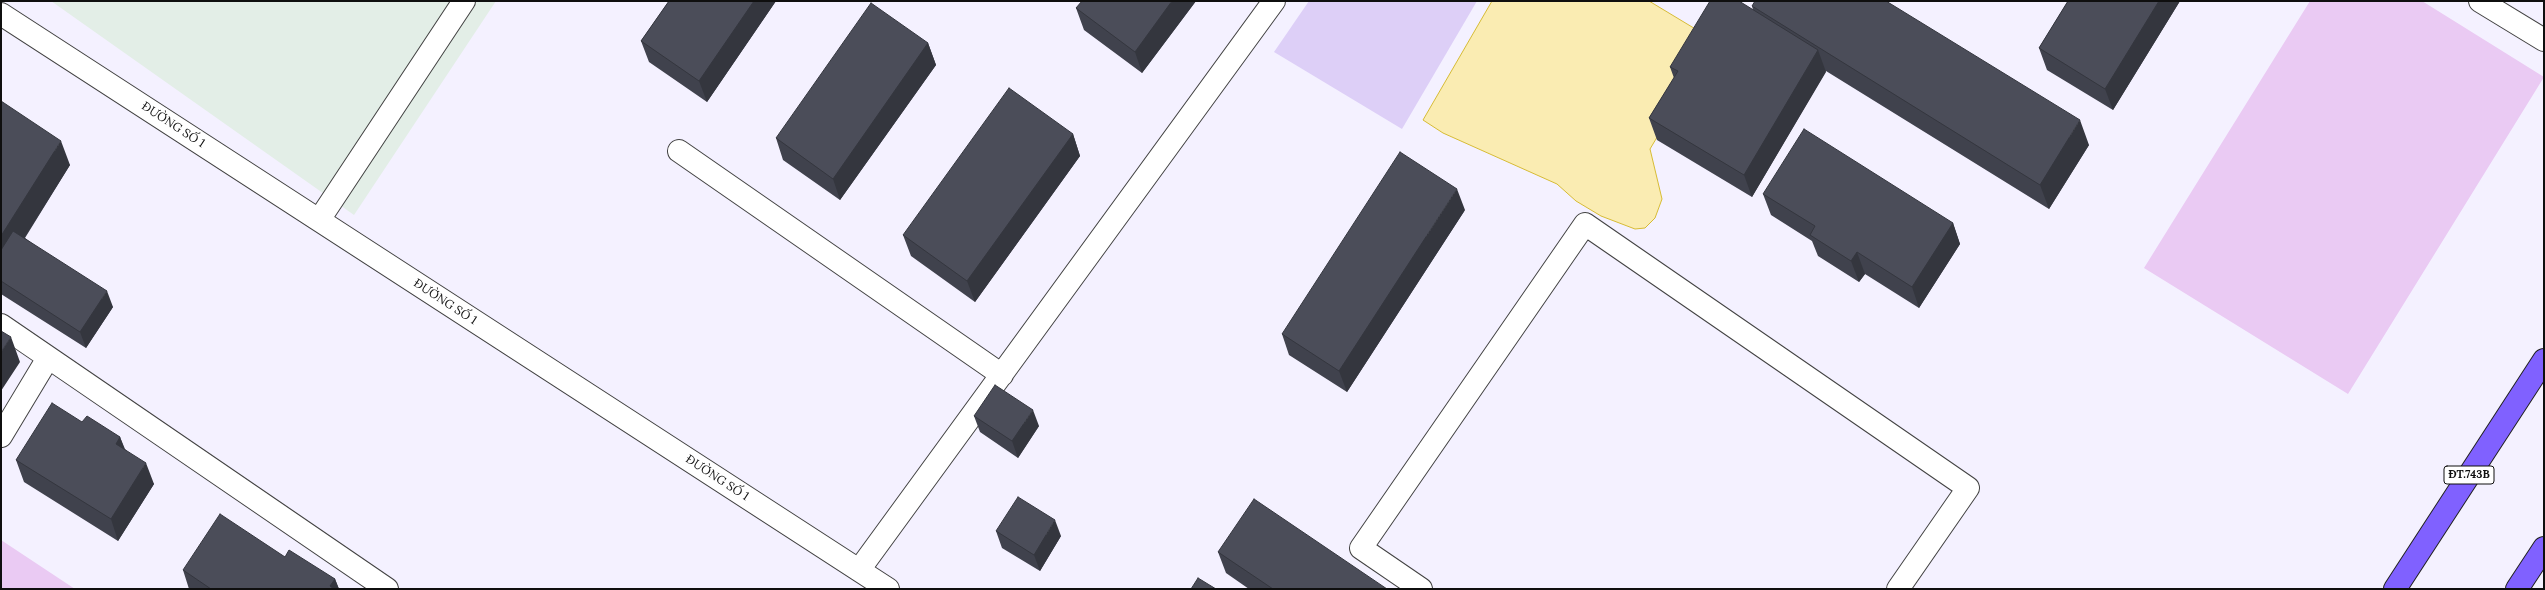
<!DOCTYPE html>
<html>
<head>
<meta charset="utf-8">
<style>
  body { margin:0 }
  #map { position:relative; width:2545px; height:590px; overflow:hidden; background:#f4f1ff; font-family:Lora,serif }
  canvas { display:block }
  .frame { position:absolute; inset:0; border:2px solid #0f0f0f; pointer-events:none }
</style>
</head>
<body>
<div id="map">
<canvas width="2545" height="590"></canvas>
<div class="frame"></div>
</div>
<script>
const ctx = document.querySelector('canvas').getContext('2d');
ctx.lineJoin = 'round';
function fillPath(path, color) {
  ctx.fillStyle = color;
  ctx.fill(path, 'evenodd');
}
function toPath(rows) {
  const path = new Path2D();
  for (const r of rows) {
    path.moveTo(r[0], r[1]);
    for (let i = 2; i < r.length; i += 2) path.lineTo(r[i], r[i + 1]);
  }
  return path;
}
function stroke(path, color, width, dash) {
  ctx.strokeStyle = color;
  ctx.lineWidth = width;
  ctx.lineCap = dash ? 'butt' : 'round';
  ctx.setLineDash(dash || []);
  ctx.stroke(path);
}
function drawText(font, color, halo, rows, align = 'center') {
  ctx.font = font + ' Lora,serif';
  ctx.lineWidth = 4;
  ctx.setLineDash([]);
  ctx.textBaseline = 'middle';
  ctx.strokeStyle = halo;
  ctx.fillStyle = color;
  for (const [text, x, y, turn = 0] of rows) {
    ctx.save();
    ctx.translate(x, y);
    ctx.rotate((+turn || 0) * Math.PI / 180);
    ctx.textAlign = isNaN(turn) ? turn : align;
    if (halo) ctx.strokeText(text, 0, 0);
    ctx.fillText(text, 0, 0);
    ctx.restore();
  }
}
fillPath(toPath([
  [51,1,496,1,354,215]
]), '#e3eee7');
fillPath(toPath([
  [1309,1,1477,1,1402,129,1274,52]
]), '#ddcff7');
fillPath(toPath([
  [2310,1,2422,1,2544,77,2348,394,2144,268],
  [1,540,75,589,1,589]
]), '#eacaf3');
const water = toPath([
  [1492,1,1649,1,1707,36,1684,92,1650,149,1662,199,1655,218,1645,228,1635,229,1601,216,1576,201,1557,184,1443,133,1423,120,1492,1]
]);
fillPath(water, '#faecb2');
stroke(water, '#d6bb35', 1);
const minor = toPath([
  [2480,1,2544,40],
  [1,14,888,589],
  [679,151,1002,375],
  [319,220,464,1],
  [1,325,387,589],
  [1,436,48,358],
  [859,570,1274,1],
  [1421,589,1361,548,1585,224,1968,488,1898,589]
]);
const major = toPath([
  [2395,589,2544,360],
  [2517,589,2544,548]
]);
stroke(minor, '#424242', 24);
stroke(major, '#202020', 24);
stroke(minor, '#fff', 22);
stroke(major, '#8061ff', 22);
fillPath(toPath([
  [669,1,776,1,707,102,649,62,641,41],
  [1196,1,1142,73,1084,30,1076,8],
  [2068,1,2180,1,2113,110,2047,70,2039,48],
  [1752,6,2089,145,2049,209,1826,71,1752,197,1657,140,1649,118,1674,78,1670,67,1753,10],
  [928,43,936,65,840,200,783,160,776,138],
  [1,101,70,165,25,238,113,307,86,348,1,294],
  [1073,134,1080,156,975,302,911,256,903,235],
  [1763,194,1953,223,1960,244,1919,308,1865,274,1859,282,1818,256,1812,241,1771,215],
  [1465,210,1347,392,1289,355,1282,334],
  [974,416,1039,426,1018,458,980,432],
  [82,422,120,437,125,449,154,484,118,541,24,482,16,460],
  [996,531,1061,536,1040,571,1002,548],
  [1218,552,1387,589,1249,589,1226,573],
  [285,557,335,579,339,589,189,589,183,570]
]), '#40424d');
fillPath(toPath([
  [754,1,776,1,707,102,699,81],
  [1172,1,1196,1,1142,73,1135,52],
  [2159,1,2180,1,2113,110,2105,89],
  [928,43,936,65,840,200,833,179],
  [1818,50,1826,72,1752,197,1744,175],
  [2080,120,2089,145,2049,209,2040,185],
  [1073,134,1080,156,975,302,967,281],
  [61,141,70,165,1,275,1,236],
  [1457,189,1465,210,1347,392,1339,371],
  [1953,223,1960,244,1919,308,1912,287],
  [1857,252,1865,274,1859,282,1851,261],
  [107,291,113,307,86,348,80,332],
  [11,337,20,362,1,391,1,352],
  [1033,410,1039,426,1018,458,1012,441],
  [120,437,128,459,116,444],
  [146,463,154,484,118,541,111,519],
  [1055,520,1061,536,1040,571,1034,555],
  [335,579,339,589,331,589,330,586]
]), '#34363e');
const building = toPath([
  [669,1,754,1,699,81,641,41,669,1],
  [1082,1,1172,1,1135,52,1076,8,1082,1],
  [1710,1,1739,1,1818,50,1744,175,1649,118,1678,71,1670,67,1710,1],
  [1755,1,1886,1,2080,120,2040,185,1752,6,1755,1],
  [2068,1,2159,1,2105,89,2039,48,2068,1],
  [871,3,928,43,833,179,776,138,871,3],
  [1009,88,1073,134,967,281,903,235,1009,88],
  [1,101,61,141,1,236,1,101],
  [1804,129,1953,223,1912,287,1857,252,1851,261,1810,235,1815,226,1763,194,1804,129],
  [1400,152,1457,189,1339,371,1282,334,1400,152],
  [13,231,107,291,80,332,1,281,1,250,13,231],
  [1,331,11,337,1,352,1,331],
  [995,385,1033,410,1012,441,974,416,995,385],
  [52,403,82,422,87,416,120,437,116,444,146,463,111,519,16,460,52,403],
  [1018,497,1055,520,1034,555,996,531,1018,497],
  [1254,499,1387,589,1273,589,1218,552,1254,499],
  [220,514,285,557,289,550,335,579,330,586,334,589,211,589,183,570,220,514],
  [1198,578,1216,589,1191,589,1198,578]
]);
fillPath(building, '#4b4d59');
stroke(building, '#34363e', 1);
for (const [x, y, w] of [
  [2469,475,50]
]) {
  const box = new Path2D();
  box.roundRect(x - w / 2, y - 9, w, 18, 3);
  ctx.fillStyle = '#fff';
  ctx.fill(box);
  stroke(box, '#0f0f0f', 1);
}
drawText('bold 11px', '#0f0f0f', null, [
  ["ĐT.743B",2469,475]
]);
drawText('12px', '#0f0f0f', '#fff', [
  ["ĐƯỜNG SỐ 1",173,125,33],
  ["ĐƯỜNG SỐ 1",445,302,33],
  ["ĐƯỜNG SỐ 1",717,478,33]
]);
</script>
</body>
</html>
